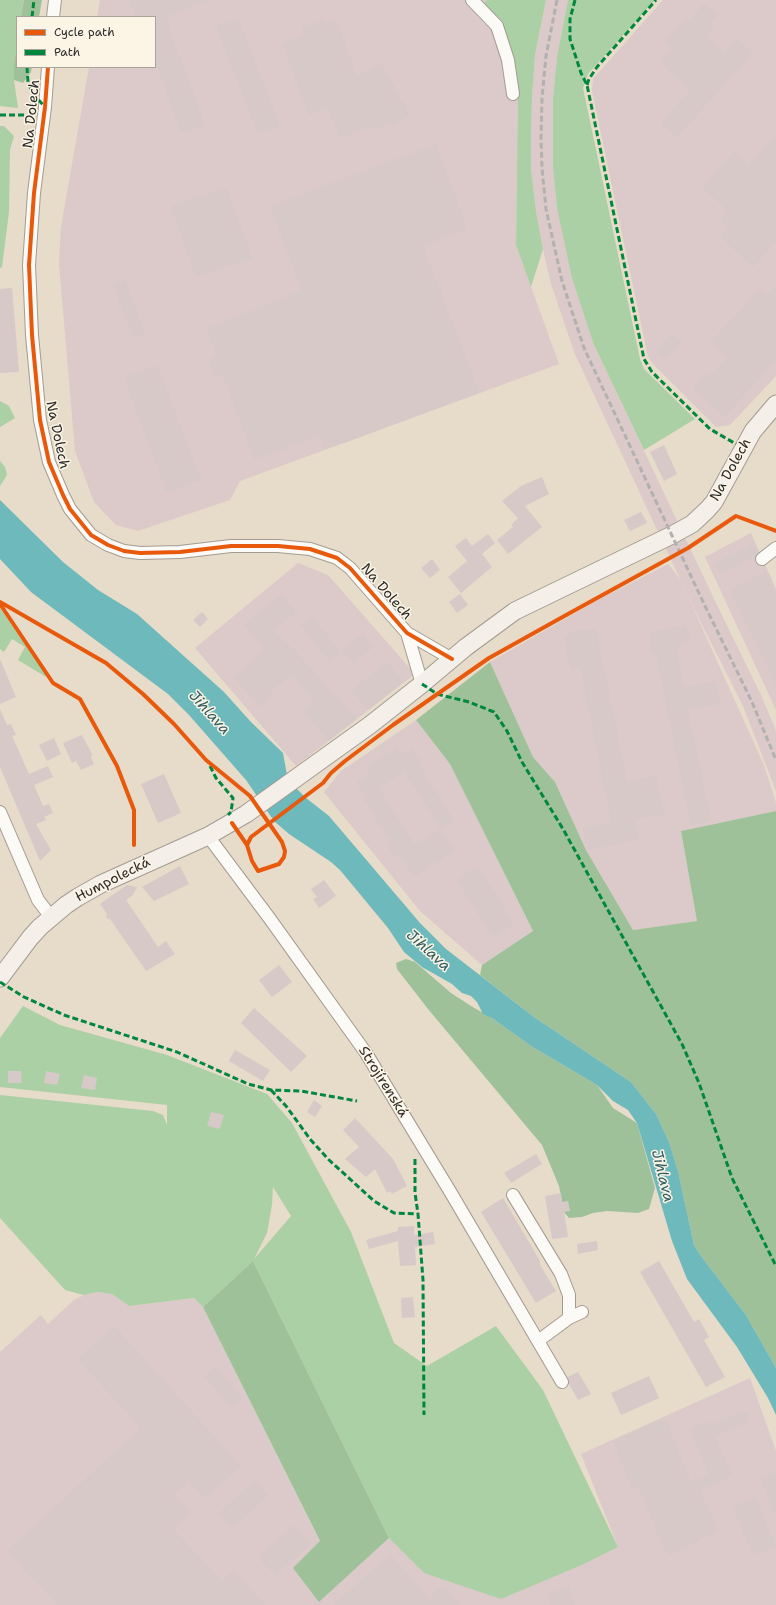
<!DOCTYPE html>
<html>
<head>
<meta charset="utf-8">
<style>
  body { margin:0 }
  #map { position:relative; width:776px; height:1605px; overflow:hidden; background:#e7dbca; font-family:"Shantell Sans",sans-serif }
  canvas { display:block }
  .legend { position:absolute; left:16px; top:16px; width:140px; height:52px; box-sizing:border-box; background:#fcf5e5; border:1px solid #a8a49b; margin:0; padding:5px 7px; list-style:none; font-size:12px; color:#2b2b2b }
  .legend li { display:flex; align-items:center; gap:8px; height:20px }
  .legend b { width:20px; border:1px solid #a8a49b }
</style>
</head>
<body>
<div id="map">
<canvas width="776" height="1605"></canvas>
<ul class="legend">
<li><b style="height:5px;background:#e8590c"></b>Cycle path</li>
<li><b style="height:5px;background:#00873e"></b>Path</li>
</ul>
</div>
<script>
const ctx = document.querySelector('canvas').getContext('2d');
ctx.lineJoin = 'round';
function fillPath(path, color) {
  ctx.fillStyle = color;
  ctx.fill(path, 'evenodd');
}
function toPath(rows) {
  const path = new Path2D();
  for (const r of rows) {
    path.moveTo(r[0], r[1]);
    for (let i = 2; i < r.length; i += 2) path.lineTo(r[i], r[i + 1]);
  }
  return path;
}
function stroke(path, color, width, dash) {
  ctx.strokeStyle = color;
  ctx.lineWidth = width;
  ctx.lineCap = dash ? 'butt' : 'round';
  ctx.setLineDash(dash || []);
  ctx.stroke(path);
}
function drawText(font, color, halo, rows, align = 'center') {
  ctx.font = font + ' "Shantell Sans",sans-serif';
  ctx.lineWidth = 3;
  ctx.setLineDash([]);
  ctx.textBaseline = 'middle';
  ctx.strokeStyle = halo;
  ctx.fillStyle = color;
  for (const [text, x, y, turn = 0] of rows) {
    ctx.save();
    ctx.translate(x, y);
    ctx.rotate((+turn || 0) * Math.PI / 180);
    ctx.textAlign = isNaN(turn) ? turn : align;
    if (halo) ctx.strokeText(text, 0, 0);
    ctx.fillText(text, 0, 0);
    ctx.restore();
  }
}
fillPath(toPath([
  [100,0,487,0,484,4,499,21,518,95,516,245,559,364,240,481,230,500,138,531,116,525,94,502,75,451,59,264,61,227,89,67,155,67,155,17,97,17],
  [546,0,568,0,557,57,553,98,553,168,557,208,594,345,715,601,762,697,776,731,776,791,743,706,695,611,574,352,551,284,543,249,536,211,531,169,531,138,532,97,535,55],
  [663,0,776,0,776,376,730,425,716,427,653,364,648,357,592,91,593,79],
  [751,533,776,589,776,710,705,557],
  [298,563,328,575,415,674,296,766,195,648],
  [668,564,680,579,764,765,776,803,776,811,681,831,697,921,633,930,586,850,555,782,533,757,490,662,598,600],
  [416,720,450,764,533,931,482,965,420,911,324,792,341,771],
  [97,1292,112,1294,129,1306,194,1298,203,1307,320,1542,319,1602,389,1538,424,1573,584,1564,618,1547,581,1454,750,1378,776,1451,776,1605,0,1605,0,1352,41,1315,48,1324,74,1300,84,1295]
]), '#dbcac9');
fillPath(toPath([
  [0,0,24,0,21,17,17,17,17,44,14,64,14,80,18,108,0,106],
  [487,0,546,0,535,55,532,97,531,138,531,169,536,211,543,249,531,287,516,245,518,95,499,21,484,3],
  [568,0,655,0,588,74,583,88,640,359,644,369,695,419,644,450,594,345,572,278,557,208,553,168,553,98,557,57],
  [0,126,4,126,14,136,10,150,9,212,2,267,0,268],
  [0,401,9,406,15,418,0,427],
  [0,461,5,467,7,475,0,486],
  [0,608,46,675,46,677,18,660,25,647,12,639,4,652,0,649],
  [23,1006,60,1025,167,1055,267,1094,292,1123,351,1232,394,1343,427,1366,496,1326,543,1390,618,1547,584,1564,501,1599,424,1573,389,1538,253,1261,203,1307,194,1298,129,1306,112,1294,97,1292,84,1295,65,1290,0,1218,0,1095,153,1111,163,1115,167,1125,167,1105,0,1087,0,1038],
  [273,1187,291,1216,254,1259,267,1233,272,1205]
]), '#acd0a5');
fillPath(toPath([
  [24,0,42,0,39,17,21,17],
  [17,44,17,67,32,67,31,72,23,83,14,80,14,64],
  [490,662,533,757,555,782,586,850,633,930,697,921,681,831,776,811,776,1368,746,1315,701,1256,694,1245,678,1171,669,1142,656,1114,631,1082,534,1017,480,975,482,965,533,931,450,764,416,720],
  [406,959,415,962,451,993,471,1006,492,1018,531,1046,597,1085,613,1108,637,1123,655,1188,649,1209,638,1213,607,1211,593,1213,582,1217,569,1218,564,1212,559,1186,542,1145,428,1009,397,969,396,963],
  [253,1261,389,1538,319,1602,293,1568,320,1541,203,1307]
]), '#9fc19a');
fillPath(toPath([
  [0,500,63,562,98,590,137,614,224,692,250,721,283,753,287,775,296,788,306,798,329,816,420,923,446,949,534,1017,631,1082,656,1114,669,1142,678,1171,694,1245,701,1256,746,1315,776,1368,776,1415,768,1398,737,1347,687,1279,672,1241,637,1123,628,1110,613,1101,597,1085,531,1046,492,1018,483,1014,477,1002,471,996,462,993,452,984,422,967,404,952,388,928,340,870,331,862,289,834,274,821,246,780,189,715,168,694,31,592,0,559]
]), '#6db9bb');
fillPath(toPath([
  [129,0,208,0,167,17,173,39,205,125,182,134,155,61,155,17,136,17],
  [704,3,718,15,710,23,713,28,706,36,724,53,737,39,753,53,677,137,661,123,691,90,660,62,673,48,665,41,682,22,683,23,686,19,689,22],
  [238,18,280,126,258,134,216,26],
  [323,19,325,24,336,20,357,76,381,63,410,115,392,125,391,123,372,130,371,126,340,138,328,108,309,115,282,43,304,35,301,28],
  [776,136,776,241,753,267,720,236,728,228,721,222,724,214,723,206,702,187,734,152,749,165],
  [436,144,467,229,423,246,479,393,344,443,325,449,320,435,255,460,223,375,215,378,209,360,217,357,206,328,302,291,270,206],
  [226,187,252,258,196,277,171,206],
  [125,280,145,333,134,338,113,284],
  [776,286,776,360,724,417,693,388,706,373,710,377,728,357,711,342,759,290,767,296],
  [12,288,19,372,0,373,0,289],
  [672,334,681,342,664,359,656,351],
  [157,365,201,480,167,493,124,378],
  [664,445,677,474,664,481,650,452],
  [542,477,549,494,525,506,542,527,508,554,497,540,513,527,511,525,518,518,502,501,521,486],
  [641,512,647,523,630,531,624,520],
  [488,534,495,543,482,554,492,567,461,593,448,577,467,561,455,546,466,538,472,546],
  [752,544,757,554,755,556,721,574,715,564],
  [432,559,440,570,430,578,421,568],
  [765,572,776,595,776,685,730,590],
  [281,594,296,612,273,631,294,650,357,719,329,741,303,711,315,701,292,675,270,691,273,695,260,707,234,677,265,649,244,625],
  [460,594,468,605,457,613,449,602],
  [202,612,208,619,200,627,193,620],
  [312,616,341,653,330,662,300,625],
  [685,624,692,639,678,646,678,649,676,650,684,687,715,681,720,704,688,710,711,821,691,825,656,654,652,654,650,633,678,626,678,627],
  [588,629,589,631,596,629,627,782,656,776,664,814,635,820,639,840,588,850,583,828,611,822,580,667,571,669,564,638,568,633],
  [363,634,373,647,353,663,342,650],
  [0,659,16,697,0,704],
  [387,662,403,682,368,710,352,690],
  [0,709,7,725,11,724,16,735,12,736,29,774,48,766,53,777,34,785,43,806,49,804,53,813,44,817,46,820,36,824,51,850,40,861,0,767],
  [82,735,92,754,91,757,94,764,81,770,76,761,72,763,63,743],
  [54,738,61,754,47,761,39,745],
  [397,747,402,755,412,748,421,760,417,762,454,820,441,829,455,851,414,877,400,855,395,858,387,845,391,842,364,800,367,798,357,782,370,775,366,767],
  [404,771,441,829,415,845,379,789,381,788,380,787],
  [164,774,181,813,158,823,141,784],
  [180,866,189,884,154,901,142,887],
  [478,866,514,924,493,937,457,880],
  [324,880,336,896,319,908,313,899,317,897,311,889],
  [127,885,137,887,133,895,126,900,158,947,166,941,175,954,146,971,110,919,106,918,107,914,100,904],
  [279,965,292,982,272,997,259,980],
  [254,1008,307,1056,291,1072,241,1023],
  [235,1050,270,1070,263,1081,229,1061],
  [8,1071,21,1071,22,1083,8,1083],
  [46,1071,60,1074,57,1085,44,1083],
  [84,1075,97,1078,95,1090,81,1088],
  [314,1100,322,1106,315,1117,307,1112],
  [211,1112,224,1115,220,1129,207,1126],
  [355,1118,393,1159,407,1186,392,1194,390,1191,387,1193,375,1169,366,1177,345,1159,359,1147,343,1130],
  [536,1154,542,1164,511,1183,504,1173],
  [561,1193,562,1202,568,1201,570,1211,564,1212,568,1237,552,1239,545,1196],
  [503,1198,540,1261,540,1265,556,1291,536,1303,481,1212],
  [414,1226,414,1235,433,1232,435,1244,415,1247,416,1265,400,1266,398,1241,369,1249,366,1240,398,1231,398,1227],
  [597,1241,598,1250,578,1254,577,1244],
  [659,1261,694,1322,699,1319,709,1337,704,1340,725,1377,706,1387,640,1272],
  [413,1297,415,1317,402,1318,401,1298],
  [114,1326,241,1466,205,1498,189,1481,174,1495,191,1513,173,1529,222,1581,234,1570,265,1605,57,1605,47,1592,29,1575,8,1550,141,1428,78,1359],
  [215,1367,243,1398,232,1407,204,1377],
  [578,1372,591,1394,578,1400,569,1384,568,1377],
  [649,1376,659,1398,621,1415,611,1393],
  [745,1410,750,1421,715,1436,732,1476,700,1490,718,1531,700,1539,701,1540,689,1545,689,1547,668,1555,660,1537,659,1537,639,1487,633,1490,613,1441,665,1419,691,1482,709,1474,690,1429,709,1421,711,1425],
  [776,1472,776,1516,760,1478],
  [255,1480,268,1495,233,1528,219,1513],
  [755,1497,776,1546,754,1556,732,1507],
  [294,1525,311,1543,275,1575,258,1557],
  [390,1554,429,1598,443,1585,461,1605,334,1605],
  [568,1586,575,1605,550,1605,546,1594]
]), '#d6c9c8');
const minor = toPath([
  [472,0,497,26,508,60,513,94],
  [53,17,55,0],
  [48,67,45,107,34,193,29,265,32,335,40,420,49,462,63,495,70,509,91,535,108,545,124,551,140,553,180,552,231,546,278,546,310,549,337,558,350,568,407,633,452,659],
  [762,559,776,548],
  [407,633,422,684],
  [0,812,38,900,51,917],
  [208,836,270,919,366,1053,451,1193,562,1382],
  [513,1195,561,1274,569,1295,569,1318],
  [538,1341,569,1318,582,1312]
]);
const secondary = toPath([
  [0,978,30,938,40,927,66,905,78,897,101,884,208,836,246,814,370,725,422,684,466,647,515,611,672,535,692,524,707,510,714,502,753,431,776,404]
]);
stroke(minor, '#a39c92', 14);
stroke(secondary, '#a39c92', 19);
stroke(minor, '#fbfaf7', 12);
stroke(secondary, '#f4efe9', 17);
stroke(toPath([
  [557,0,546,56,542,98,541,138,542,168,546,209,562,281,584,348,705,606,752,702,776,760]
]), '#b3b1af', 3, [6, 3]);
stroke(toPath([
  [575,0,570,19,570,39,581,73,587,85,644,359,652,372,710,429,736,444],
  [32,17,34,0],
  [27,67,28,82,33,94,45,107],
  [587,85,589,79,597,67,656,0],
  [0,115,24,115],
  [422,684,437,694,469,702,494,712,507,731,522,762,563,829,682,1044,699,1083,732,1178,776,1266],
  [210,766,216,778,233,798,231,812,228,815],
  [0,982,24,997,64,1015,177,1052,248,1084,271,1090,301,1091,357,1101],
  [271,1090,286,1106,310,1139,328,1159,374,1201,394,1213,418,1214],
  [415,1159,415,1193,418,1214,423,1280,424,1415]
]), '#00873e', 3, [6, 3]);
stroke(toPath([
  [48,67,45,107,34,193,29,265,32,335,40,420,49,462,63,495,70,509,91,535,108,545,124,551,140,553,180,552,231,546,278,546,310,549,337,558,350,568,407,633,452,659],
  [0,602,106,663,143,694,174,724,206,760,250,796,282,842,285,851,284,857,279,864,258,871,252,861,247,845,232,823],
  [0,604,53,683,80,699,117,766,134,810,134,845],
  [247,845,251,837,323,783,331,773,345,761,393,725,489,658,568,614,688,548,736,516,776,531]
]), '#e8590c', 4);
drawText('14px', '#2b2b2b', '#fcf5e5', [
  ["Na Dolech",32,114,-84],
  ["Na Dolech",57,435,78],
  ["Na Dolech",731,470,-61],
  ["Na Dolech",386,592,49],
  ["Humpolecká",113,880,-27],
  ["Strojírenská",383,1082,58]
]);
drawText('italic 15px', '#315e62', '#fcf5e5', [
  ["Jihlava",209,713,48],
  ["Jihlava",428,951,42],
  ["Jihlava",662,1176,76]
]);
</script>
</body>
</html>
